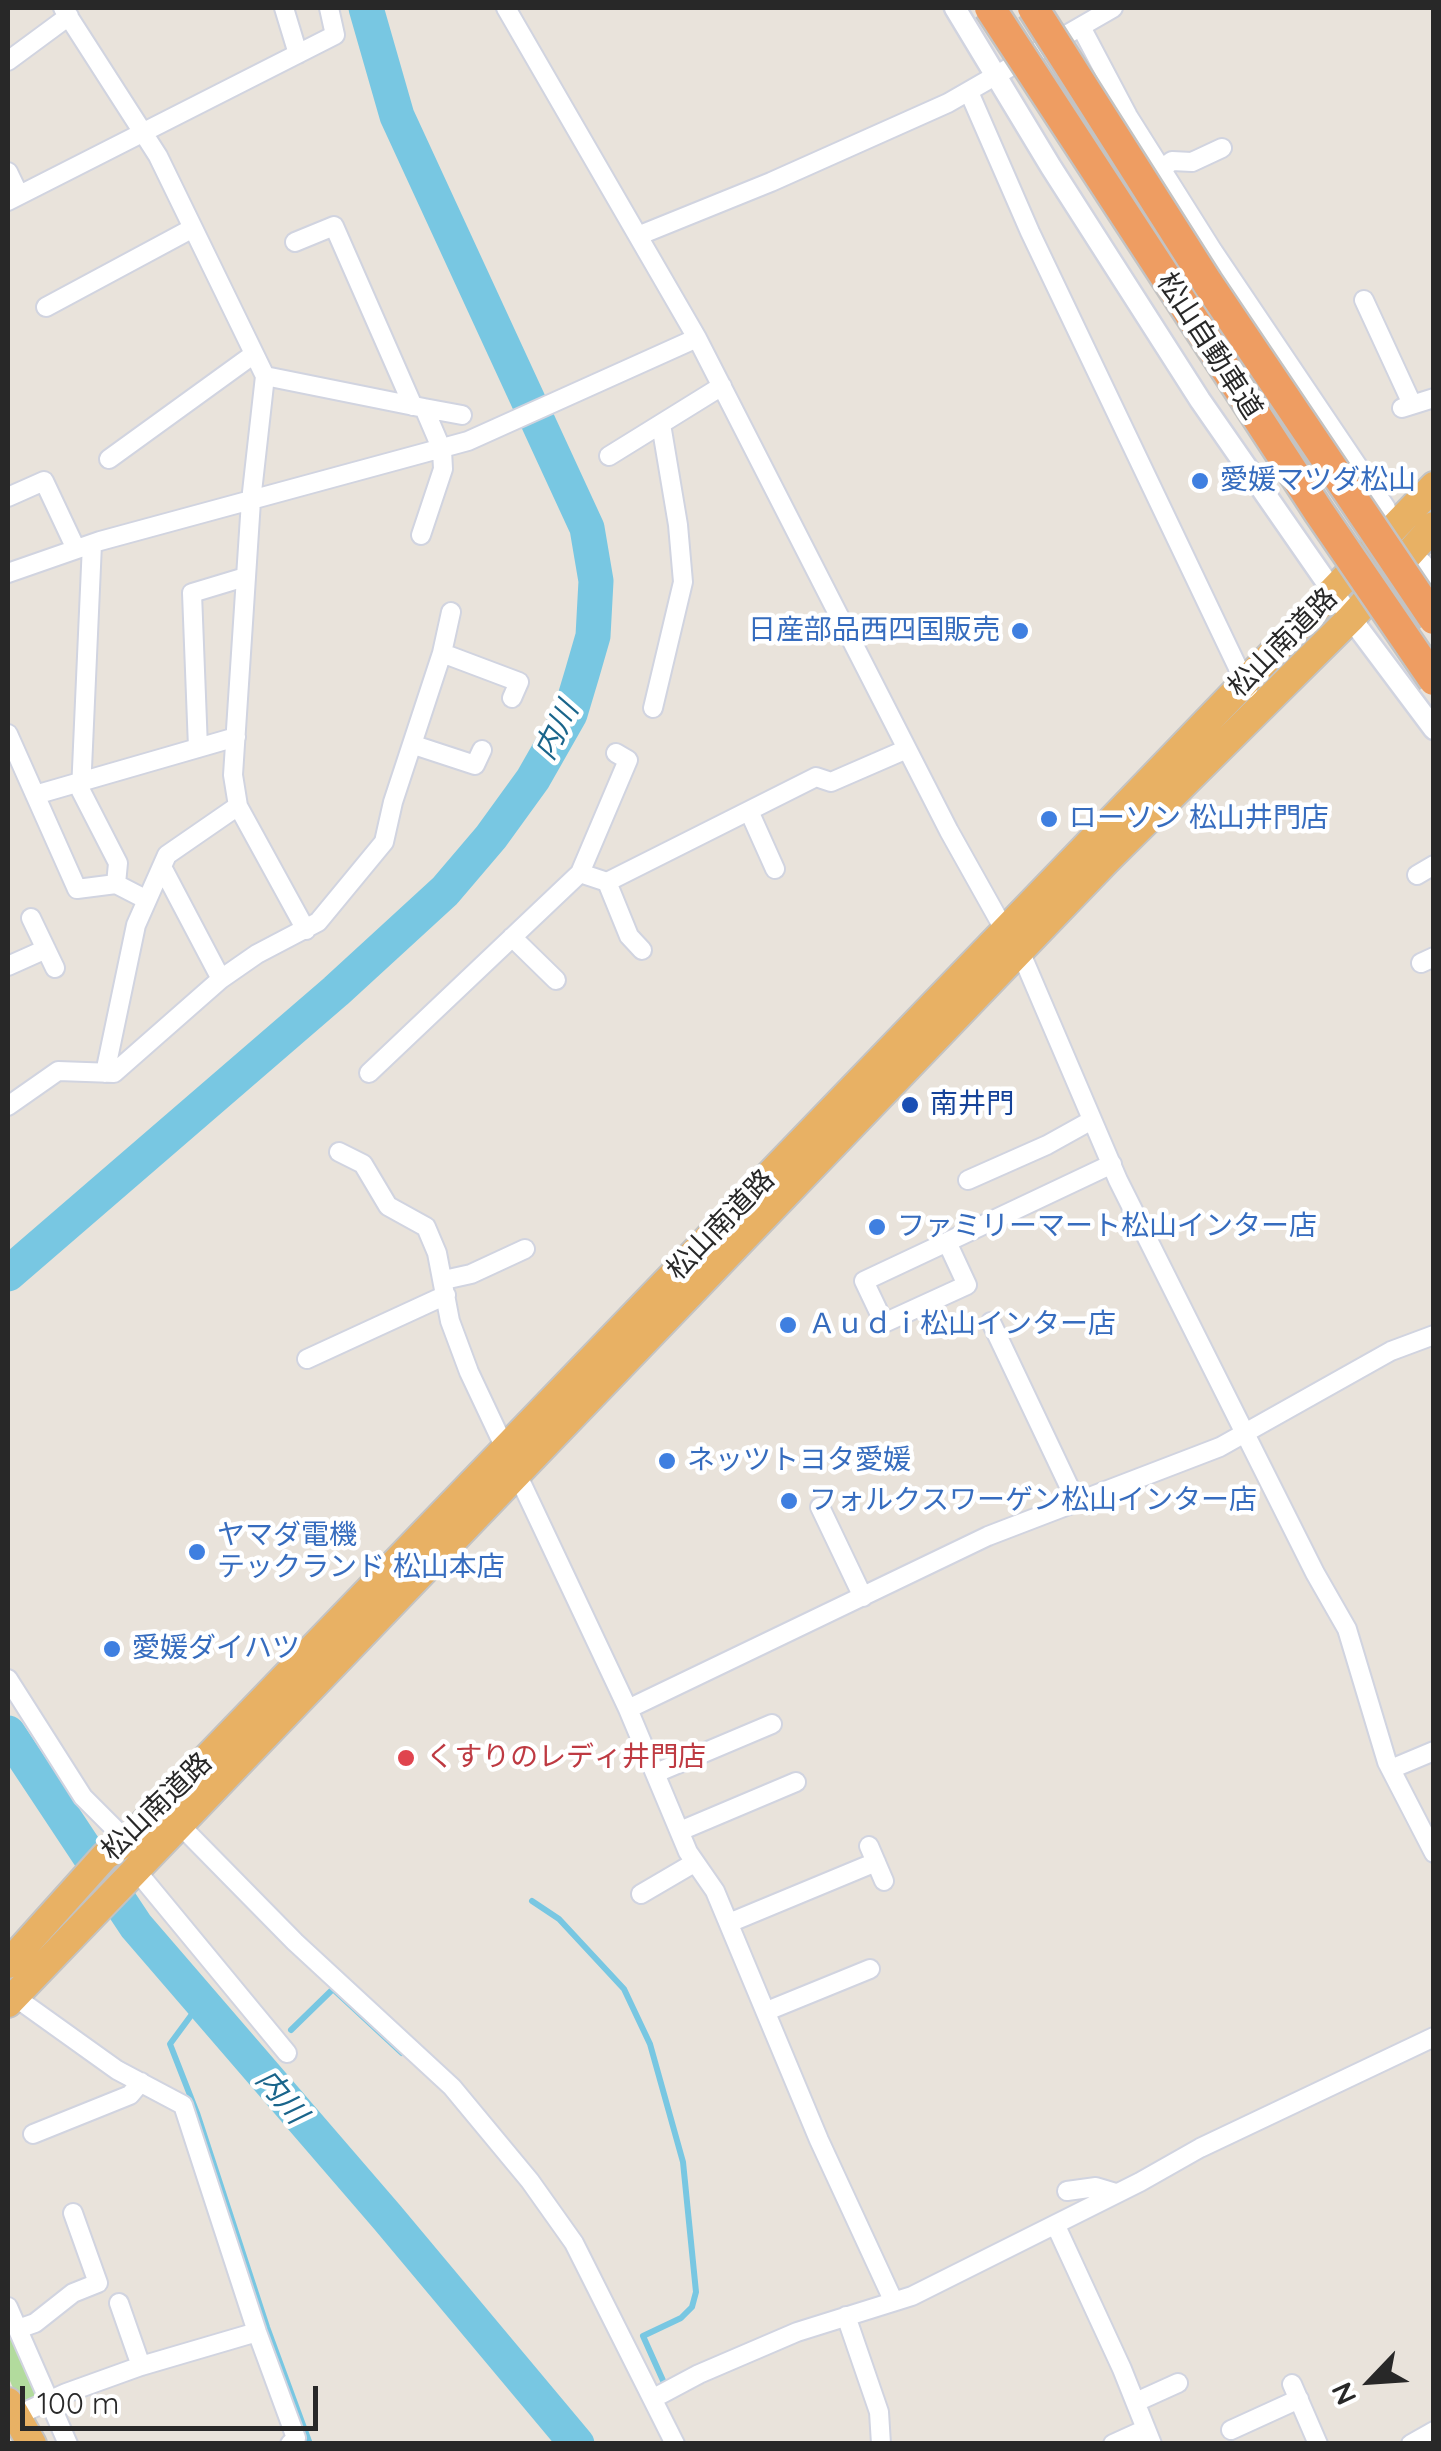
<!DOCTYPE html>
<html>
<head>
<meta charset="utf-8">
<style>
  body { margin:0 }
  #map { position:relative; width:1441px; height:2451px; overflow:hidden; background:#e9e3db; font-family:Quicksand,sans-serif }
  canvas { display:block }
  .frame { position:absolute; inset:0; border:10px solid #282828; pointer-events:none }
  .north { position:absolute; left:1321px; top:2331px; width:100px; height:100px; -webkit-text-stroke:8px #fff; paint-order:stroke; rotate:245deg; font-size:28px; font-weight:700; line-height:40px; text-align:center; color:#282828 }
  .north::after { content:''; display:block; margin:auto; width:35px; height:45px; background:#282828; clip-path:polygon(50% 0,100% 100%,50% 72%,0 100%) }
  .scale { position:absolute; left:20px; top:2386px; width:298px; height:45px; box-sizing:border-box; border:5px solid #282828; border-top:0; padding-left:12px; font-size:30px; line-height:35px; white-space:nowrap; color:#282828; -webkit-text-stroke:8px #fff; paint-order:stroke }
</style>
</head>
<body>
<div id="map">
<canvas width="1441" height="2451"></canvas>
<div class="frame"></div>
<div class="north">N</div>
<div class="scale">100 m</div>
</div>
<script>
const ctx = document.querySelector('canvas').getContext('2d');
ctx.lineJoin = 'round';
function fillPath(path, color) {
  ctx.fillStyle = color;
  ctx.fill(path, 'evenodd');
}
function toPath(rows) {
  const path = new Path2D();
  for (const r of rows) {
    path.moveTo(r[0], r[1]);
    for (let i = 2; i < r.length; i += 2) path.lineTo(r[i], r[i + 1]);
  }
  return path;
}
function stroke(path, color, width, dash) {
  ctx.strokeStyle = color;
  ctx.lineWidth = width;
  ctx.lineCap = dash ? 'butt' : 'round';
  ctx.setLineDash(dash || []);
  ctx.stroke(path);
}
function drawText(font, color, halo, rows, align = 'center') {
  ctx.font = font + ' Quicksand,"Noto Sans JP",sans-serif';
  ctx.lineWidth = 9;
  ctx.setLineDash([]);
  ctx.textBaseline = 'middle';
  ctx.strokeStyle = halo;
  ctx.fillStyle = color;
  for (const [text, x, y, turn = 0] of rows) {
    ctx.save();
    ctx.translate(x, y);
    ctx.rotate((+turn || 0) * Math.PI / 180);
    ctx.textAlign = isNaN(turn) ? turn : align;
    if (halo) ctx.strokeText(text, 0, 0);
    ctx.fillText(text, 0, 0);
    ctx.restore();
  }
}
fillPath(toPath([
  [12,2337,37,2395,29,2401,18,2400,8,2376,8,2338]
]), '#b2db9d');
stroke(toPath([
  [532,1901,559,1919,624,1989,650,2044,683,2162,696,2292,692,2307,681,2318,643,2336,665,2385],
  [201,2002,170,2044,197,2113,267,2327,310,2444],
  [291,2030,333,1989,402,2053]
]), '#78c7e2', 6);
stroke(toPath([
  [8,1274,336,991,445,891,491,837,533,779,570,714,582,674,593,636,596,581,587,528,397,116,366,8],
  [8,1733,136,1926,387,2217,577,2444]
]), '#78c7e2', 35);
const minor = toPath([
  [63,8,158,156,265,376,251,501,233,775,238,806,306,930],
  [284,8,298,54],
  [506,8,697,338,949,831,1005,931,1020,951,1118,1180,1315,1573,1347,1629,1387,1762,1434,1853],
  [1081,27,1128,116,1213,251,1386,508],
  [8,61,69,16],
  [969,92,1030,232,1248,689],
  [1161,169,1172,161,1192,162,1222,148],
  [8,172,19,195],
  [8,201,335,35,329,8],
  [640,235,771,182,948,103,1113,8],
  [295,242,334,226,413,406],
  [1364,300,1412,404],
  [46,307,193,228],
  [265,376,424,408,442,450,443,469,421,535],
  [424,408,462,415],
  [1402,408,1434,398],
  [609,456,722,386],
  [109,459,254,354],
  [8,497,44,481,76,549],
  [92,544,81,791,118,863,116,884],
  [1422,562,1434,578],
  [8,573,100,541,468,441,697,338],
  [442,653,519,682,512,698],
  [653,708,683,582,678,525,661,424],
  [8,734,77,889,116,884,147,900],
  [414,745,475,765,482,750],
  [198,748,192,593,245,577],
  [35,795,236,737],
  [749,811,775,869],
  [162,867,221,979],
  [580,873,607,882,816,777,831,782,907,749],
  [1417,875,1434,865],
  [607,882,629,936,642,950],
  [31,918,55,968],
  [512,937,556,980],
  [1421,963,1434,957],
  [8,966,46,949],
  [105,1073,136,925,167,855,238,806],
  [369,1073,580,873,628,760,616,753],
  [8,1106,58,1071,114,1073,221,979,257,954,318,922,384,842,393,802,442,653,451,612],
  [339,1152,363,1164,388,1206,426,1227,437,1253,450,1321,469,1372,628,1709,988,1536,1220,1447,1391,1351,1434,1335],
  [968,1180,1047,1145,1092,1120],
  [947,1242,967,1285,884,1323,864,1281,947,1242,1112,1164],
  [444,1280,471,1274,525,1249],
  [991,1322,1076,1501],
  [307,1359,446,1295],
  [820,1507,863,1597],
  [8,1679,83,1797,127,1841],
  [628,1709,688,1852,715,1891,819,2140,893,2300],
  [1391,1769,1434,1751],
  [656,1773,772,1724],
  [175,1820,295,1942,452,2087,530,2181,574,2243,675,2444],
  [680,1831,796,1782],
  [869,1846,884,1881],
  [135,1869,287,2053],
  [641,1894,694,1863],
  [729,1923,876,1862],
  [15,1997,117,2070,183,2105,257,2332,296,2438,290,2444],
  [767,2011,870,1969],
  [33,2134,130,2095,141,2082],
  [1067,2191,1096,2187,1116,2193],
  [1056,2226,1122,2369,1152,2444],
  [119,2303,141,2366],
  [8,2307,68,2444],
  [846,2316,879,2412,881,2444],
  [18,2329,35,2323,73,2293,98,2283,73,2213],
  [1292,2384,1318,2444],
  [654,2398,699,2374,797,2332,912,2296,1140,2182,1200,2148,1434,2037],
  [1136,2402,1178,2383],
  [16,2416,66,2393,141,2366,257,2332],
  [1231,2430,1299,2399],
  [1113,2444,1146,2429],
  [1411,2444,1434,2431]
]);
const tertiary = toPath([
  [955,8,1051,167,1200,400,1359,629,1434,729]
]);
const trunk = toPath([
  [8,1964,105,1856,127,1841,1434,486],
  [8,2003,1106,861,1351,618,1434,526],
  [8,2402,32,2444]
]);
stroke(minor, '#d1d4e0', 22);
stroke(tertiary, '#d1d4e0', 25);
stroke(trunk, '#c3c3c3', 32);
stroke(minor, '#fff', 18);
stroke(tertiary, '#fff', 20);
stroke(trunk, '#e8b164', 28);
const motorwayBridge = toPath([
  [990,8,1319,512,1434,680],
  [1033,8,1207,282,1434,619]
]);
stroke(motorwayBridge, '#c3c3c3', 35, []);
stroke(motorwayBridge, '#ee9d62', 30);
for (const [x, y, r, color] of [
  [1200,481,10,"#3f7fe0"],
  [1020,631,10,"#3f7fe0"],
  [1049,819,10,"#3f7fe0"],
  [910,1105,10,"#1a4fb4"],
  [877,1227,10,"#3f7fe0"],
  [788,1325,10,"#3f7fe0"],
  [667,1461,10,"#3f7fe0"],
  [789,1501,10,"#3f7fe0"],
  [197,1552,10,"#3f7fe0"],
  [112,1649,10,"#3f7fe0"],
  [406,1758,10,"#e0444e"]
]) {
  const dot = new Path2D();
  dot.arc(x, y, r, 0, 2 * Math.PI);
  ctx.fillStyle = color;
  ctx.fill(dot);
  stroke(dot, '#fff', 4);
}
drawText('28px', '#282828', '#fff', [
  ["松山自動車道",1209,346,57],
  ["松山南道路",1283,643,-45],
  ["松山南道路",721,1225,-46],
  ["松山南道路",157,1807,-44]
]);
drawText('28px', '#366cbe', '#fff', [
  ["愛媛マツダ松山",1220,481],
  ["日産部品西四国販売",1000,631,"right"],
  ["ローソン 松山井門店",1069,819],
  ["ファミリーマート松山インター店",897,1227],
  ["Ａｕｄｉ松山インター店",808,1325],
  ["ネッツトヨタ愛媛",687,1461],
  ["フォルクスワーゲン松山インター店",809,1501],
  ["ヤマダ電機",217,1536],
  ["テックランド 松山本店",217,1568],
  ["愛媛ダイハツ",132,1649]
], 'left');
drawText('28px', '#164399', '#fff', [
  ["南井門",930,1105]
], 'left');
drawText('28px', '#be3a42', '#fff', [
  ["くすりのレディ井門店",426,1758]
], 'left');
drawText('italic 30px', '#1a658b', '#fff', [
  ["内川",557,731,-63],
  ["内川",281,2097,50]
]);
</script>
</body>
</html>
